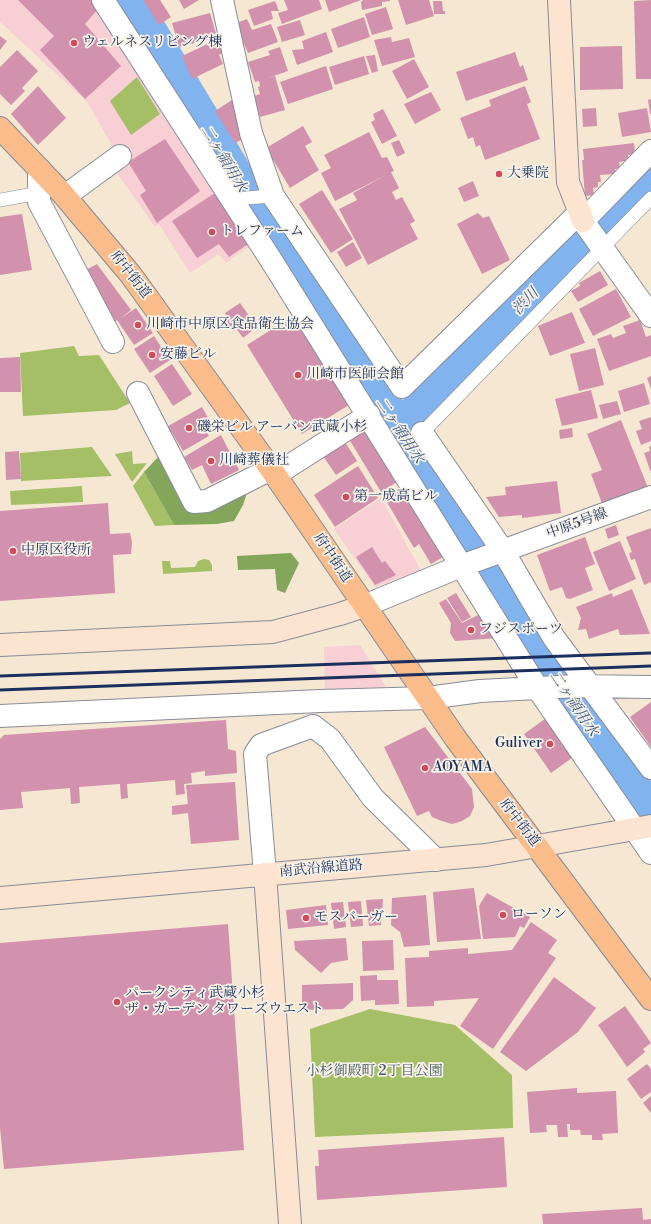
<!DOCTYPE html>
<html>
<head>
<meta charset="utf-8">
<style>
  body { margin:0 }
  canvas { display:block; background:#f5e7d2 }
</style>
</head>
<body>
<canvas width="651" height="1224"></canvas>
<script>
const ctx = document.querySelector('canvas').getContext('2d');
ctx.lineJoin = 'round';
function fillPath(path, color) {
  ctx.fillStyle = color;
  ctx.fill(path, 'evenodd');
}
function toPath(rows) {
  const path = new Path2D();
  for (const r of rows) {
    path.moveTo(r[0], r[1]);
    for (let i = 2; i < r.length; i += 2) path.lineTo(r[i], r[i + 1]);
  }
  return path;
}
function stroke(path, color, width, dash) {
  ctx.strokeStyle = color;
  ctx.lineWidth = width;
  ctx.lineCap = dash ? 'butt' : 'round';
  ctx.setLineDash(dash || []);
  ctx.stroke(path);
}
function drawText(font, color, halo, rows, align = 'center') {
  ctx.font = font + ' "Libre Bodoni","Noto Serif JP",serif';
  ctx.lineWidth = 3.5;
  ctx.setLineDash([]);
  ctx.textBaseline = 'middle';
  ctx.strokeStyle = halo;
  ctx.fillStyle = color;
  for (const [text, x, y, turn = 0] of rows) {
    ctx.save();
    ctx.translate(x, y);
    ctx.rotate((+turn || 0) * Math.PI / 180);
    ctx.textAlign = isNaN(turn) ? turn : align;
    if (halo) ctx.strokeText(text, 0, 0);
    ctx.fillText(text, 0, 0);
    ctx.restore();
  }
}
fillPath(toPath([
  [0,0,95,0,252,244,226,263,219,254,190,273,159,224,155,227,114,169,123,160,111,144,88,103,0,22],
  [381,498,421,571,375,587,334,529],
  [360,645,386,687,325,689,324,647]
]), '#f7cfd4');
fillPath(toPath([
  [137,77,160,114,131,135,110,101],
  [74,346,79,356,99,355,130,403,116,410,23,416,20,353],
  [92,447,112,476,21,481,20,453],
  [132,451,133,464,147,463,132,482,115,454],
  [144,472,174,525,155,526,133,486],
  [82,486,83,502,11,505,10,491],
  [204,559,209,560,212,565,212,571,163,574,162,561,170,561,171,568,195,567,198,561],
  [370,1009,455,1025,512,1075,513,1128,315,1137,310,1029]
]), '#a4bf66');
fillPath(toPath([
  [159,456,187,511,212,509,247,493,243,505,234,521,217,524,174,525,144,472],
  [291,553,299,563,285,593,277,590,275,569,238,570,237,556]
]), '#83a65b');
stroke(toPath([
  [128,0,282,257,400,432,560,687,651,816],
  [400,432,651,172]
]), '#81b3ee', 40);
fillPath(toPath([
  [18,0,95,0,98,9,85,24,121,66,85,99,40,50,54,36],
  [143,0,160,0,171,17,159,25],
  [179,0,199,0,184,9],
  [284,0,319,0,322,9,282,24,278,13,288,10],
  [325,0,361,0,329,12],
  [363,0,390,0,390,1,382,2,382,6,362,10,361,2],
  [398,0,429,0,434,16,406,25],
  [651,0,651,79,636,79,634,1],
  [275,1,279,11,271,11,273,19,254,26,248,10],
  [433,1,442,1,443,11,445,11,445,14,434,14],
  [386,7,393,29,372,35,365,14],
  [210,13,217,37,179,47,172,23],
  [364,17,370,37,338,48,331,29],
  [247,19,252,30,271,24,278,42,248,53,244,44,241,44,239,22],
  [300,20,305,35,282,42,277,27],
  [326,32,333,52,297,65,292,50,304,49,302,41],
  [0,36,7,41,0,50],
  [391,37,392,42,409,38,415,57,382,66,374,40],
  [218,39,224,52,219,55,223,64,192,79,182,56],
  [622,46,623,89,580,90,580,47],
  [280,47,288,71,268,78,275,76,285,110,260,117,254,96,260,94,258,87,260,86,259,81,255,82,248,62,270,55,268,51],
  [17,50,38,71,22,88,25,91,11,105,0,94,0,67],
  [515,52,520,67,523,65,528,80,466,101,456,72],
  [375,55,378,71,372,73,366,56],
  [364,56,369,74,335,85,329,67],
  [414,59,429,87,407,99,392,71],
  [326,66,333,89,288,104,280,82],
  [38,86,66,118,38,145,11,114],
  [525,86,531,102,527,104,540,139,485,160,480,145,476,147,473,137,468,139,460,118,491,106,489,100],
  [431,92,441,110,415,124,404,104],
  [651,99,651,114,650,114,648,100],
  [232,100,245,138,235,143,215,111],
  [596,108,597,126,583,127,582,109],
  [647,108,651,132,622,137,618,113],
  [383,109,397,136,382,144,371,122,375,120,373,114],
  [303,126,312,142,305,146,319,170,290,188,266,148],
  [369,132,382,158,387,157,394,171,391,172,399,188,392,192,396,200,402,197,415,221,410,224,418,239,368,265,339,209,357,200,353,193,386,175,335,201,321,173,331,168,324,155],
  [165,139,200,191,157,223,140,195,146,191,128,162],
  [399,140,405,153,397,157,391,143],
  [634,143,635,154,628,155,629,158,626,159,626,161,619,162,620,168,615,169,616,174,600,175,601,182,598,182,598,187,593,188,594,195,585,196,582,160,584,160,583,149],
  [473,181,479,196,464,202,458,188],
  [322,190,353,239,331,253,299,204],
  [218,191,251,242,229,257,219,244,197,258,172,221],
  [478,213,483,218,489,216,510,260,482,274,457,224],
  [22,214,32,270,0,275,0,217],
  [353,242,362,258,346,267,337,252],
  [97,264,131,310,121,318,136,308,153,333,134,345,117,320,114,323,86,270],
  [600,271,608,285,578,302,571,291,580,286,579,283],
  [616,289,631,317,593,336,579,309],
  [240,303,257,327,243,338,236,328,233,331,226,320,228,319,225,313],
  [572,312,585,343,550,356,538,326],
  [293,316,349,405,302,434,247,345],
  [640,320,646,337,651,335,651,356,609,371,597,339,611,334,613,338,626,333,623,326],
  [154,336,170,360,150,373,134,349],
  [595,348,604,385,579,391,570,354],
  [20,357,21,392,0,392,0,358],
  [172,364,192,394,173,406,154,376],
  [651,376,651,389,647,378],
  [644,383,650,404,624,412,618,391],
  [591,390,598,418,562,426,555,399],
  [617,401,621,414,603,419,599,405],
  [202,407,212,425,205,430,209,436,183,451,168,426],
  [651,417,651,441,641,445,636,431,642,429,639,421],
  [621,420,648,488,603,506,591,474,602,470,587,434],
  [572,428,573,437,560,439,559,430],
  [366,429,397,482,381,492,349,439],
  [221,435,239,470,211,484,202,465,192,470,184,457],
  [345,442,357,461,336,475,323,456],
  [651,446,651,473,644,453,650,451,649,447],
  [19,451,21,479,6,480,5,452],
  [358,466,378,498,335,527,314,495],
  [557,481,561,513,522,518,522,515,499,517,486,497,506,495,505,487],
  [405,487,443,557,431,564,419,544,414,548,385,499],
  [108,503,110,534,130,533,132,542,131,554,113,555,115,593,0,601,0,511],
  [616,525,619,535,608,539,605,529],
  [651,528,651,582,644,585,635,559,631,560,629,553,632,552,626,537],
  [585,537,595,564,585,568,593,590,570,599,566,598,562,587,550,591,537,555],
  [620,541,636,579,609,591,593,552],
  [372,547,382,563,385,561,396,575,375,585,356,557],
  [632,589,650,634,620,635,618,629,589,639,586,629,578,630,581,618,576,607,612,593,613,597],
  [456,593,471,617,462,622,447,598],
  [446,599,462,623,480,614,499,638,455,641,450,633,451,623,439,603],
  [651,702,651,747,630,717],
  [549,716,576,755,551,773,524,734],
  [226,720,228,749,236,751,237,773,205,776,205,771,191,773,192,783,184,784,185,794,176,795,175,780,127,784,128,798,121,799,120,784,79,787,80,803,71,804,70,788,21,792,23,808,0,810,0,739,4,735],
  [425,727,472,789,474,807,470,816,462,821,452,824,442,821,432,817,429,811,417,816,384,747],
  [235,782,239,840,191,844,188,813,172,815,172,806,188,804,186,785],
  [474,888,481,939,437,942,433,892],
  [487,893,530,917,524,928,520,926,515,937,483,939,479,906],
  [426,895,430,945,404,947,400,932,391,925,392,898],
  [383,899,381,925,369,926,366,900],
  [361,901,363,926,351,927,348,902],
  [343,902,346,927,334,929,331,903],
  [326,905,328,925,288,929,286,910],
  [531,922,557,940,548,953,556,958,493,1049,460,1026,479,998,434,1001,434,1006,407,1007,405,958,429,957,429,951,468,948,468,954,512,950],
  [228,924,244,1150,4,1169,0,1128,0,943],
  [346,938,348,960,331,963,321,973,295,950,294,941],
  [393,940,394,970,363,971,362,941],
  [377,975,377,980,398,980,399,1004,375,1005,375,1000,361,1001,360,976],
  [554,977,596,1008,578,1032,526,1071,500,1052],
  [353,983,353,1000,343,1009,302,1010,302,985],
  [625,1006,651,1043,643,1049,645,1052,627,1067,598,1025],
  [647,1064,651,1069,651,1092,641,1099,627,1079],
  [577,1088,577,1093,616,1091,618,1133,602,1134,603,1140,592,1140,592,1135,581,1135,580,1130,570,1130,570,1124,567,1124,568,1137,558,1137,557,1125,546,1125,547,1132,530,1133,527,1092],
  [651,1096,651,1113,643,1103],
  [504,1137,507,1187,317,1200,315,1166,319,1166,318,1150],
  [642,1208,643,1220,651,1219,651,1224,543,1224,542,1214]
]), '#d292ad');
const lane = toPath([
  [233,199,273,196],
  [0,200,39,193],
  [422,433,651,198]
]);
const street = toPath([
  [103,0,273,263,538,689,651,853],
  [222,0,251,133,273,196,402,387,580,212],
  [651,151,583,221,651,316],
  [39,169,39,202,113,342],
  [65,196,120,156],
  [138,393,194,502,207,501,271,469],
  [422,433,503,551,554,638,651,768],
  [275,475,369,415],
  [364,606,461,566,651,497],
  [0,716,320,701,428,698,480,691,577,686,651,687],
  [313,726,330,739,373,798,436,860],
  [265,874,255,754,261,745,313,726]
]);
const secondary = toPath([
  [559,0,568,182,583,221],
  [0,645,273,632,340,614,364,606],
  [265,874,290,1224],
  [0,898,486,855,651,826]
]);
const highway = toPath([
  [0,128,63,194,131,275,271,469,456,739,651,999]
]);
stroke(lane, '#888b98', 14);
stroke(street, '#888b98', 24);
stroke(secondary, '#888b98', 24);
stroke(highway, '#888b98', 24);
stroke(lane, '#fff', 13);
stroke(street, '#fff', 22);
stroke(secondary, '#fde4d0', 22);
stroke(highway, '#f9bc8a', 22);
stroke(toPath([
  [0,676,651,653],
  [0,690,651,666]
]), '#1b2f5e', 3);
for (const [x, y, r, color] of [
  [74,43,4,"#d1495b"],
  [499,174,4,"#d1495b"],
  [212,232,4,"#d1495b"],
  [138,325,4,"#d1495b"],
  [152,355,4,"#d1495b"],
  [298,375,4,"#d1495b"],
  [189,428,4,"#d1495b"],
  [211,461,4,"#d1495b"],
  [346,497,4,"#d1495b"],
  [13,551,4,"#d1495b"],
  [471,630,4,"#d1495b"],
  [550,744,4,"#d1495b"],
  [425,768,4,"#d1495b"],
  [503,915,4,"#d1495b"],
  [306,918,4,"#d1495b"],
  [117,1002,4,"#d1495b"]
]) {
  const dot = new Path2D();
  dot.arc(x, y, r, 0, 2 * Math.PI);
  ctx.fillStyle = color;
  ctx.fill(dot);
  stroke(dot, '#f7f3e8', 1.5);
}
drawText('14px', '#1b2f5e', '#f7f3e8', [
  ["ウェルネスリビング棟",82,43],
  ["大乗院",507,174],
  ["トレファーム",220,232],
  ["川崎市中原区食品衛生協会",146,325],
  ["安藤ビル",160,355],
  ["川崎市医師会館",306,375],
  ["磯栄ビル アーバン武蔵小杉",197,428],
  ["川崎葬儀社",219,461],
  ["第一成高ビル",354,497],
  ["中原区役所",21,551],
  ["フジスポーツ",479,630],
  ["Guliver",542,744,"right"],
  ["AOYAMA",433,768],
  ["ローソン",511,915],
  ["モスバーガー",314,918],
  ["パークシティ武蔵小杉",125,994],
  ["ザ・ガーデン タワーズウエスト",125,1010]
], 'left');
drawText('14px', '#1b2f5e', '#f7f3e8', [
  ["府中街道",130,275,52],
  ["中原5号線",577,524,-20],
  ["府中街道",332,558,56],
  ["府中街道",519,823,52],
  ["南武沿線道路",321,869,-5]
]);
drawText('14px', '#445a60', '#f7f3e8', [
  ["小杉御殿町 2丁目公園",374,1072]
]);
drawText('italic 15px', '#3a5789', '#f7f3e8', [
  ["二ヶ領用水",223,159,59],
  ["渋川",526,302,-46],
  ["二ヶ領用水",399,431,57],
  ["二ヶ領用水",573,704,56]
]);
</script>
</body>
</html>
